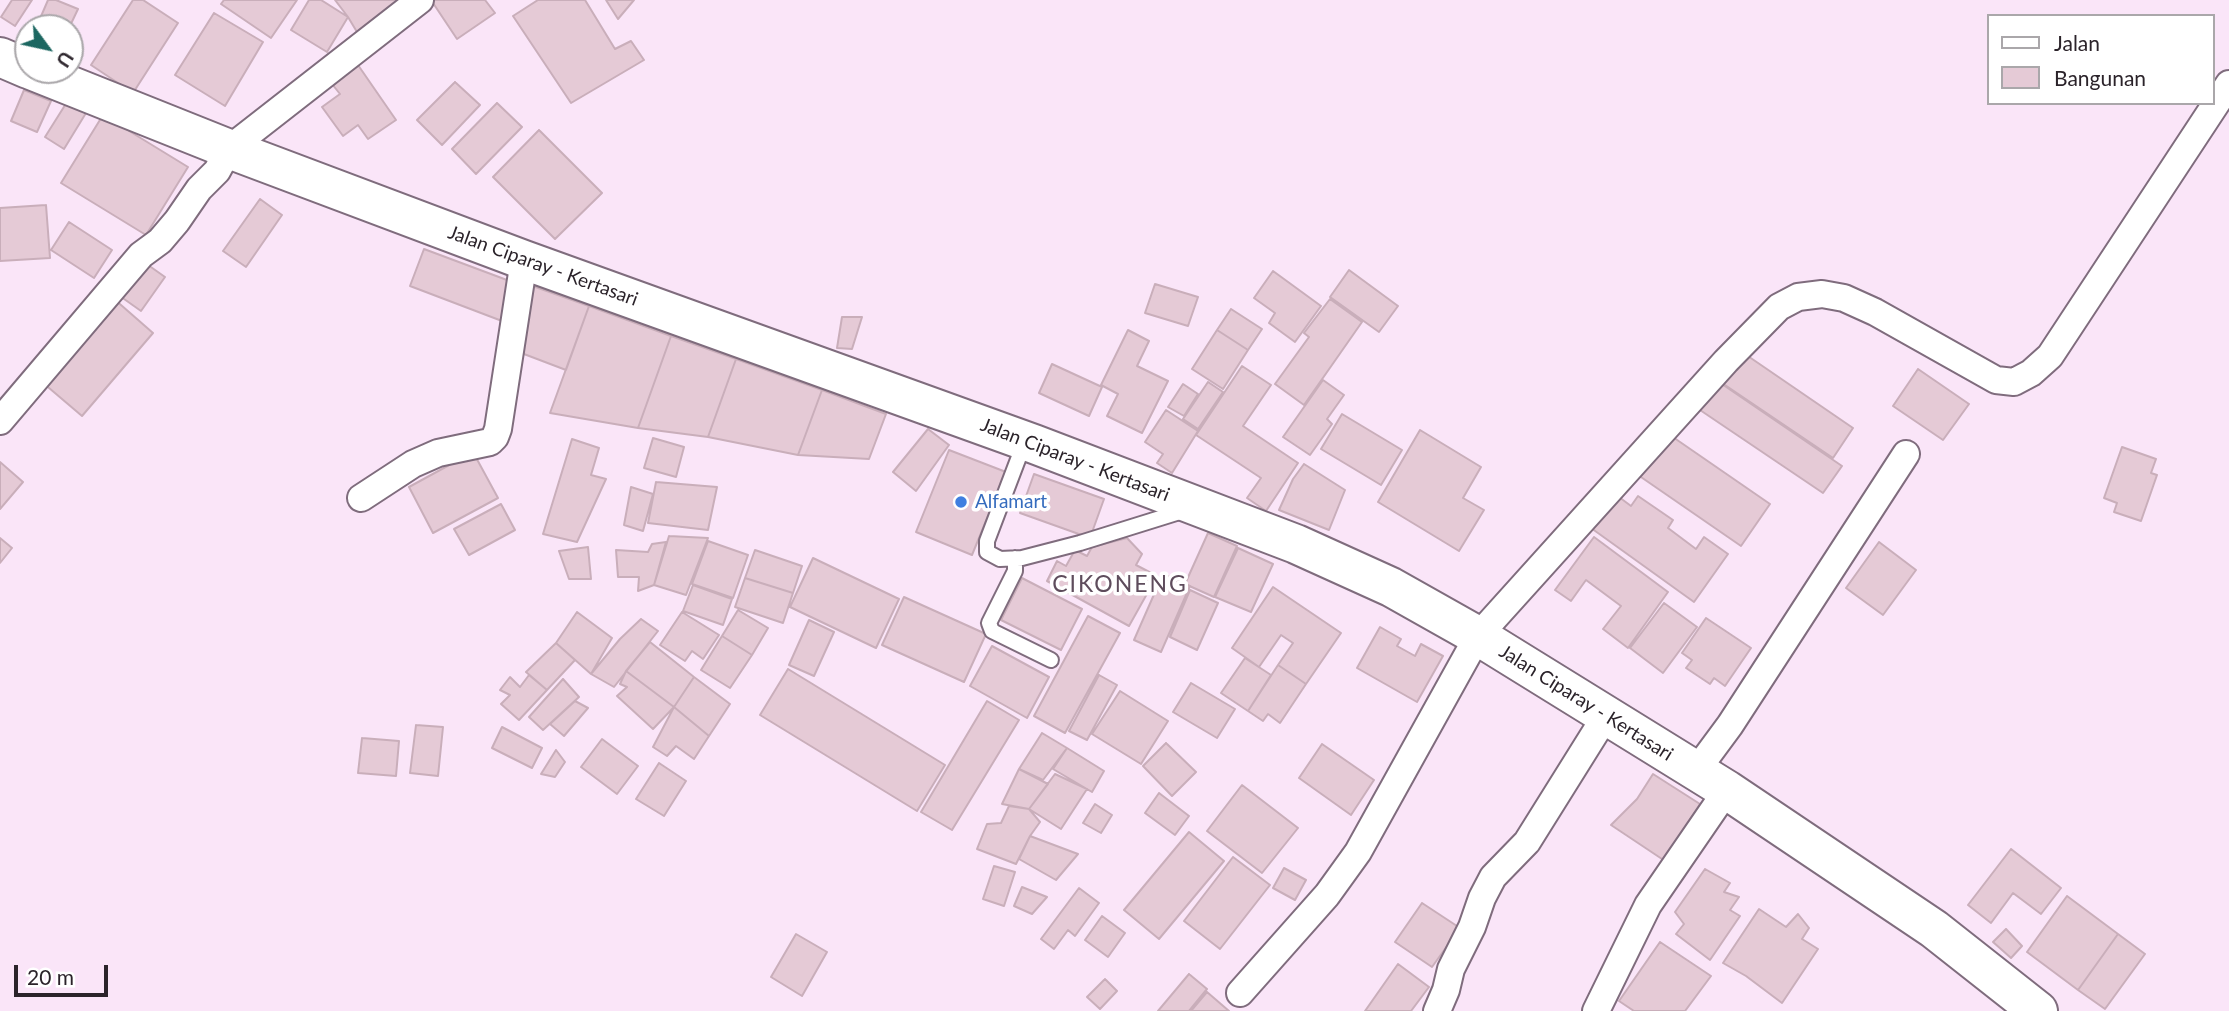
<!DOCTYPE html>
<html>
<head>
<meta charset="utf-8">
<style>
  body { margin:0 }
  #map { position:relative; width:2229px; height:1011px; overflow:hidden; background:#fae5f8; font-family:Lato,sans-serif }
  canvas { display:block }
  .legend { position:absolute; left:1987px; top:14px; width:228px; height:91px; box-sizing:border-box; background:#fff; border:2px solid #aaa7aa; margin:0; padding:9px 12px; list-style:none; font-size:21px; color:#2b232a }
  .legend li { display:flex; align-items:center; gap:14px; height:35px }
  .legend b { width:35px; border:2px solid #aaa7aa }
  .north { position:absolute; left:14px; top:14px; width:70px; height:70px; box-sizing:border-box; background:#fff; border:2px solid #aaa7aa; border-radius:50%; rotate:123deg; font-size:19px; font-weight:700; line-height:28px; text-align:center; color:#2b232a }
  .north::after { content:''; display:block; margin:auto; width:24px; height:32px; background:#1c6761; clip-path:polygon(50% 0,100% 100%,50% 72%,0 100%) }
  .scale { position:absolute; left:14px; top:965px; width:94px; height:32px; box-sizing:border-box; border:4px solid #2b232a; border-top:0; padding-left:9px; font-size:21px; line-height:24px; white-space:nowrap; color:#2b232a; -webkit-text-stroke:5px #fff; paint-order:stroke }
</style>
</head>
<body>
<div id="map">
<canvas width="2229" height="1011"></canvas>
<ul class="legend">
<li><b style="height:9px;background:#fff"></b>Jalan</li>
<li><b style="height:19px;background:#e5cad6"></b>Bangunan</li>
</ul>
<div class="north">U</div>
<div class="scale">20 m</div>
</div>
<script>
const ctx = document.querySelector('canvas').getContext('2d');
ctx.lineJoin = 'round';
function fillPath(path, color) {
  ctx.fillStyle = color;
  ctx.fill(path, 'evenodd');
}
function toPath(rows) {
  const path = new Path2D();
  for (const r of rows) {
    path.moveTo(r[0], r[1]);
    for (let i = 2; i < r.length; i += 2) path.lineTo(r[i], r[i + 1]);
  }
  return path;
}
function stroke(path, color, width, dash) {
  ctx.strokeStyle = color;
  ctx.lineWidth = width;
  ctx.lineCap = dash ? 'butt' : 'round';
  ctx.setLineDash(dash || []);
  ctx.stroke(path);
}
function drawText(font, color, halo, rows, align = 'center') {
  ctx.font = font + ' Lato,sans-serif';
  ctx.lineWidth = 7;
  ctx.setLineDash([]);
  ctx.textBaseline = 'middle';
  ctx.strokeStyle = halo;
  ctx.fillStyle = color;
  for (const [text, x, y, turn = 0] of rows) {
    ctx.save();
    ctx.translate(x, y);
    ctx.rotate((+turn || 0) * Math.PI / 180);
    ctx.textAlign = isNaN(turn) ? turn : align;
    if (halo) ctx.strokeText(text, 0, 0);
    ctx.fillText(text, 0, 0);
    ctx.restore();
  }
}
const building = toPath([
  [12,0,32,0,15,26,1,17,12,0],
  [48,0,56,0,78,9,69,28,36,28,48,0],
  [133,0,143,0,178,23,133,93,91,65,133,0],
  [224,0,297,0,271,38,221,4,224,0],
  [309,0,321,0,348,17,327,52,291,30,309,0],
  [335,0,412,0,360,37,348,17,335,0],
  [431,0,485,0,495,13,457,39,431,0],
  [538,0,585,0,615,49,631,41,644,60,571,103,513,16,538,0],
  [606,0,634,0,618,19,606,0],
  [214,13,263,42,225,106,175,75,214,13],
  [358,65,396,120,368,139,358,125,343,136,322,107,340,94,332,84,358,65],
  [455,82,480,105,442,145,417,120,455,82],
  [24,90,51,101,37,132,11,121,24,90],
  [67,102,86,113,64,149,45,137,67,102],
  [497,103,522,127,476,174,452,149,497,103],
  [103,115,188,167,146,235,61,183,103,115],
  [539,130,602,193,555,239,493,177,539,130],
  [260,199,282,215,246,267,223,251,260,199],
  [46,205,50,258,0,261,0,208,46,205],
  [69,222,112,250,94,278,51,250,69,222],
  [424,249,515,283,502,321,410,286,424,249],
  [141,260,165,277,141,311,117,294,141,260],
  [1349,270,1398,306,1379,332,1330,297,1349,270],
  [1273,271,1321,306,1295,342,1269,323,1275,313,1254,298,1273,271],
  [527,284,589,306,566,370,516,351,527,284],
  [1155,284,1198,297,1188,326,1145,313,1155,284],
  [113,298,153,333,82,416,42,382,113,298],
  [1330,299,1362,322,1304,405,1275,384,1309,337,1304,333,1330,299],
  [589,306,671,336,638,428,550,413,589,306],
  [1231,309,1262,329,1248,350,1217,330,1231,309],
  [842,317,862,317,852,349,837,348,842,317],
  [1128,330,1149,341,1137,366,1168,381,1142,433,1107,416,1118,394,1101,385,1128,330],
  [1217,330,1248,350,1223,389,1192,369,1217,330],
  [671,336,736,359,708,437,638,428,671,336],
  [1742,352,1853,428,1833,458,1722,383,1742,352],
  [736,359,822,390,798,455,708,437,736,359],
  [1052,364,1102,387,1089,416,1039,393,1052,364],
  [1242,366,1271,385,1243,426,1298,463,1266,511,1247,498,1261,478,1196,435,1242,366],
  [1918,369,1969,404,1943,440,1893,406,1918,369],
  [1323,380,1344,395,1327,419,1332,424,1310,455,1283,437,1323,380],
  [1716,380,1842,466,1823,493,1697,408,1716,380],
  [1208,382,1223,392,1198,429,1183,419,1208,382],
  [1183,384,1198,394,1184,416,1168,407,1183,384],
  [822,390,886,414,869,459,798,455,822,390],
  [1166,410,1198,431,1172,473,1157,463,1163,454,1145,442,1166,410],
  [1342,414,1402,450,1381,485,1321,449,1342,414],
  [928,429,949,445,916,491,893,472,928,429],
  [1420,430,1481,467,1463,498,1484,510,1459,551,1378,502,1420,430],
  [1667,433,1770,504,1741,546,1638,475,1667,433],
  [653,438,684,447,676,477,644,468,653,438],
  [572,439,599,448,591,475,606,479,577,542,543,534,572,439],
  [2122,447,2156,459,2151,473,2157,475,2141,521,2114,512,2117,503,2104,498,2122,447],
  [949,450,1006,472,972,555,916,532,949,450],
  [473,452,498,498,433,533,409,487,473,452],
  [0,462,23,482,0,509,0,462],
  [1304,464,1345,490,1329,530,1279,510,1293,479,1304,464],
  [1034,474,1104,499,1090,538,1020,513,1034,474],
  [656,482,717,487,708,530,648,523,656,482],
  [631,487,653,494,643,531,624,525,631,487],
  [1615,494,1631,506,1638,496,1673,520,1668,528,1696,549,1704,537,1728,554,1694,602,1591,528,1615,494],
  [501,504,515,530,469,555,454,529,501,504],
  [1208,533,1237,546,1214,597,1185,584,1208,533],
  [669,536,708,538,686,595,654,585,669,536],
  [1594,537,1668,592,1628,648,1603,629,1621,606,1586,580,1571,601,1555,590,1594,537],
  [0,538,12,548,0,563,0,538],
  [1127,538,1142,554,1136,565,1157,576,1129,626,1047,581,1057,561,1066,566,1075,550,1087,556,1092,547,1127,538],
  [708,541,748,555,733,598,692,584,708,541],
  [666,542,654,585,638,591,639,577,618,577,616,550,648,552,652,544,666,542],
  [1879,542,1916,570,1883,615,1846,588,1879,542],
  [588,547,591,579,569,579,559,551,588,547],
  [1238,548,1273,564,1251,612,1215,597,1238,548],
  [755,550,802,566,793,593,745,578,755,550],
  [813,558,899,599,876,648,790,607,813,558],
  [1163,574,1190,586,1161,652,1134,640,1163,574],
  [745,578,793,593,783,623,735,607,745,578],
  [1022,578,1082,609,1061,650,1001,620,1022,578],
  [693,585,732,599,723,625,683,611,693,585],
  [1273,587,1341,633,1306,684,1278,665,1293,643,1281,635,1259,667,1232,648,1273,587],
  [1190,590,1218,603,1197,650,1170,637,1190,590],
  [904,597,986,634,964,682,882,645,904,597],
  [1664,603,1697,627,1663,673,1630,648,1664,603],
  [738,610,768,628,752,655,722,636,738,610],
  [577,612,612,638,591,674,556,643,577,612],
  [682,612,719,635,703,659,692,651,685,661,660,645,682,612],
  [1088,616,1120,633,1065,733,1034,716,1088,616],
  [1706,618,1751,648,1725,686,1714,678,1710,684,1686,668,1692,660,1682,653,1706,618],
  [641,619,658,631,614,687,591,674,620,639,641,619],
  [809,620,834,632,814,676,789,665,809,620],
  [1380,627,1401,639,1397,646,1415,656,1421,644,1443,656,1417,702,1357,668,1380,627],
  [722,636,752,655,730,688,701,670,722,636],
  [650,642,694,677,674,707,626,671,650,642],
  [556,643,575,660,547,690,526,672,556,643],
  [992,646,1049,677,1027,718,970,686,992,646],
  [1245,658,1271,675,1248,711,1221,693,1245,658],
  [1278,665,1306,684,1280,723,1268,714,1263,721,1248,711,1278,665],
  [788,669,945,765,917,811,760,715,788,669],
  [626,671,674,707,653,729,617,696,627,687,620,684,626,671],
  [529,675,547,690,519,720,501,704,510,695,500,690,510,677,520,687,529,675],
  [1099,675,1117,685,1087,740,1069,731,1099,675],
  [694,677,730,704,709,736,674,707,694,677],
  [563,679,579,697,543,730,529,717,563,679],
  [1191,683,1235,709,1217,738,1173,712,1191,683],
  [1120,691,1168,721,1141,764,1092,734,1120,691],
  [575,701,588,708,564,736,550,724,575,701],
  [987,701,1019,720,952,830,921,812,987,701],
  [674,707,709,736,694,759,676,746,667,756,653,747,674,707],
  [416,725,443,727,438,776,410,773,416,725],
  [502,727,542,748,532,768,492,748,502,727],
  [1042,733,1067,748,1043,780,1019,769,1042,733],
  [362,738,399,741,396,776,358,773,362,738],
  [602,739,638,766,617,794,581,767,602,739],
  [1166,743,1196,772,1172,796,1143,766,1166,743],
  [1322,744,1374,780,1351,815,1299,778,1322,744],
  [1067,748,1104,771,1092,792,1053,769,1067,748],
  [556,750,565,762,555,777,541,774,556,750],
  [659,763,686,781,664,816,636,799,659,763],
  [1019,769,1048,784,1029,809,1002,804,1019,769],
  [1055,774,1087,789,1061,829,1029,809,1055,774],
  [1653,774,1700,804,1682,832,1668,863,1611,825,1637,799,1653,774],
  [1242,785,1298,828,1262,873,1207,831,1242,785],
  [1159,793,1189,816,1175,835,1145,813,1159,793],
  [1095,804,1112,815,1101,833,1083,823,1095,804],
  [1009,806,1029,809,1040,822,1030,836,1016,864,977,849,987,824,1001,823,1009,806],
  [1189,832,1224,861,1159,939,1124,910,1189,832],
  [1030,836,1078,854,1056,880,1019,859,1030,836],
  [2011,849,2061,888,2041,914,2013,893,1991,923,1968,905,2011,849],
  [1233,857,1270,885,1220,949,1184,921,1233,857],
  [994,866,1015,872,1004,906,983,899,994,866],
  [1284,868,1306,880,1295,900,1273,888,1284,868],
  [1705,869,1730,883,1724,892,1739,897,1730,910,1740,916,1710,960,1676,934,1684,924,1675,912,1705,869],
  [1022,887,1047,897,1032,914,1014,906,1022,887],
  [1079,888,1099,903,1075,936,1068,930,1054,949,1041,939,1079,888],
  [2067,896,2118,934,2078,990,2027,952,2067,896],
  [1422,903,1460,928,1432,967,1395,942,1422,903],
  [1759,909,1786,927,1798,914,1809,928,1802,939,1818,949,1782,1003,1746,976,1723,963,1759,909],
  [1102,916,1125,933,1108,957,1085,940,1102,916],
  [2006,929,2022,946,2011,958,1993,942,2006,929],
  [796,934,827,952,802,996,771,977,796,934],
  [2118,934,2145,954,2105,1009,2078,990,2118,934],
  [1660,942,1711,976,1685,1011,1634,1011,1619,1001,1660,942],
  [1398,964,1429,987,1411,1011,1365,1011,1398,964],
  [1189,974,1207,989,1189,1011,1158,1011,1189,974],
  [1105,979,1117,991,1100,1009,1087,997,1105,979],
  [1207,992,1229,1011,1191,1011,1207,992]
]);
fillPath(building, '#e5cad6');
stroke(building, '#c9aeba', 2);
const service = toPath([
  [1025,441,987,541,987,552,1000,559,1022,558,1080,543,1186,510],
  [1015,558,1015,571,989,623,992,631,1051,660]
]);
const minor = toPath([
  [0,421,141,255,160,241,177,221,199,189,217,171,229,149,420,0],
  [361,498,413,464,438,453,490,442,495,437,498,429,524,260],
  [1696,771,1730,725,1906,454],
  [1240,993,1327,895,1358,852,1478,636,1726,361,1779,307,1798,297,1822,294,1844,298,1875,312,1996,380,2014,382,2031,373,2050,356,2229,84],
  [1437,1011,1446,990,1451,969,1472,927,1482,898,1493,877,1527,842,1607,714],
  [1596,1011,1648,905,1727,790]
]);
const secondary = toPath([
  [0,57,28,69],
  [31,70,229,149,524,260,1034,444,1296,544,1391,587,1478,636,1727,790,1934,929,2038,1011]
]);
stroke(service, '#7f6c7d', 18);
stroke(minor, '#7f6c7d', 30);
stroke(secondary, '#7f6c7d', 42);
stroke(service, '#fff', 14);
stroke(minor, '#fff', 26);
stroke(secondary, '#fff', 38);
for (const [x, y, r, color] of [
  [961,502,7,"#3f7fe0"]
]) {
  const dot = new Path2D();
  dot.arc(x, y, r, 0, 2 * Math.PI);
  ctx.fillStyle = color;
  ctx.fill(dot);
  stroke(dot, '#fff', 2.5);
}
drawText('19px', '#2b232a', '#fff', [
  ["Jalan Ciparay - Kertasari",543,266,20],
  ["Jalan Ciparay - Kertasari",1075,460,21],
  ["Jalan Ciparay - Kertasari",1586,703,32]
]);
drawText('19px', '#366cbe', '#fff', [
  ["Alfamart",975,502]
], 'left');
ctx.letterSpacing = '2px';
drawText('23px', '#5e4c5c', '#fff', [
  ["CIKONENG",1120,585]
]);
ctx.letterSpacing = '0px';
</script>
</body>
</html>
